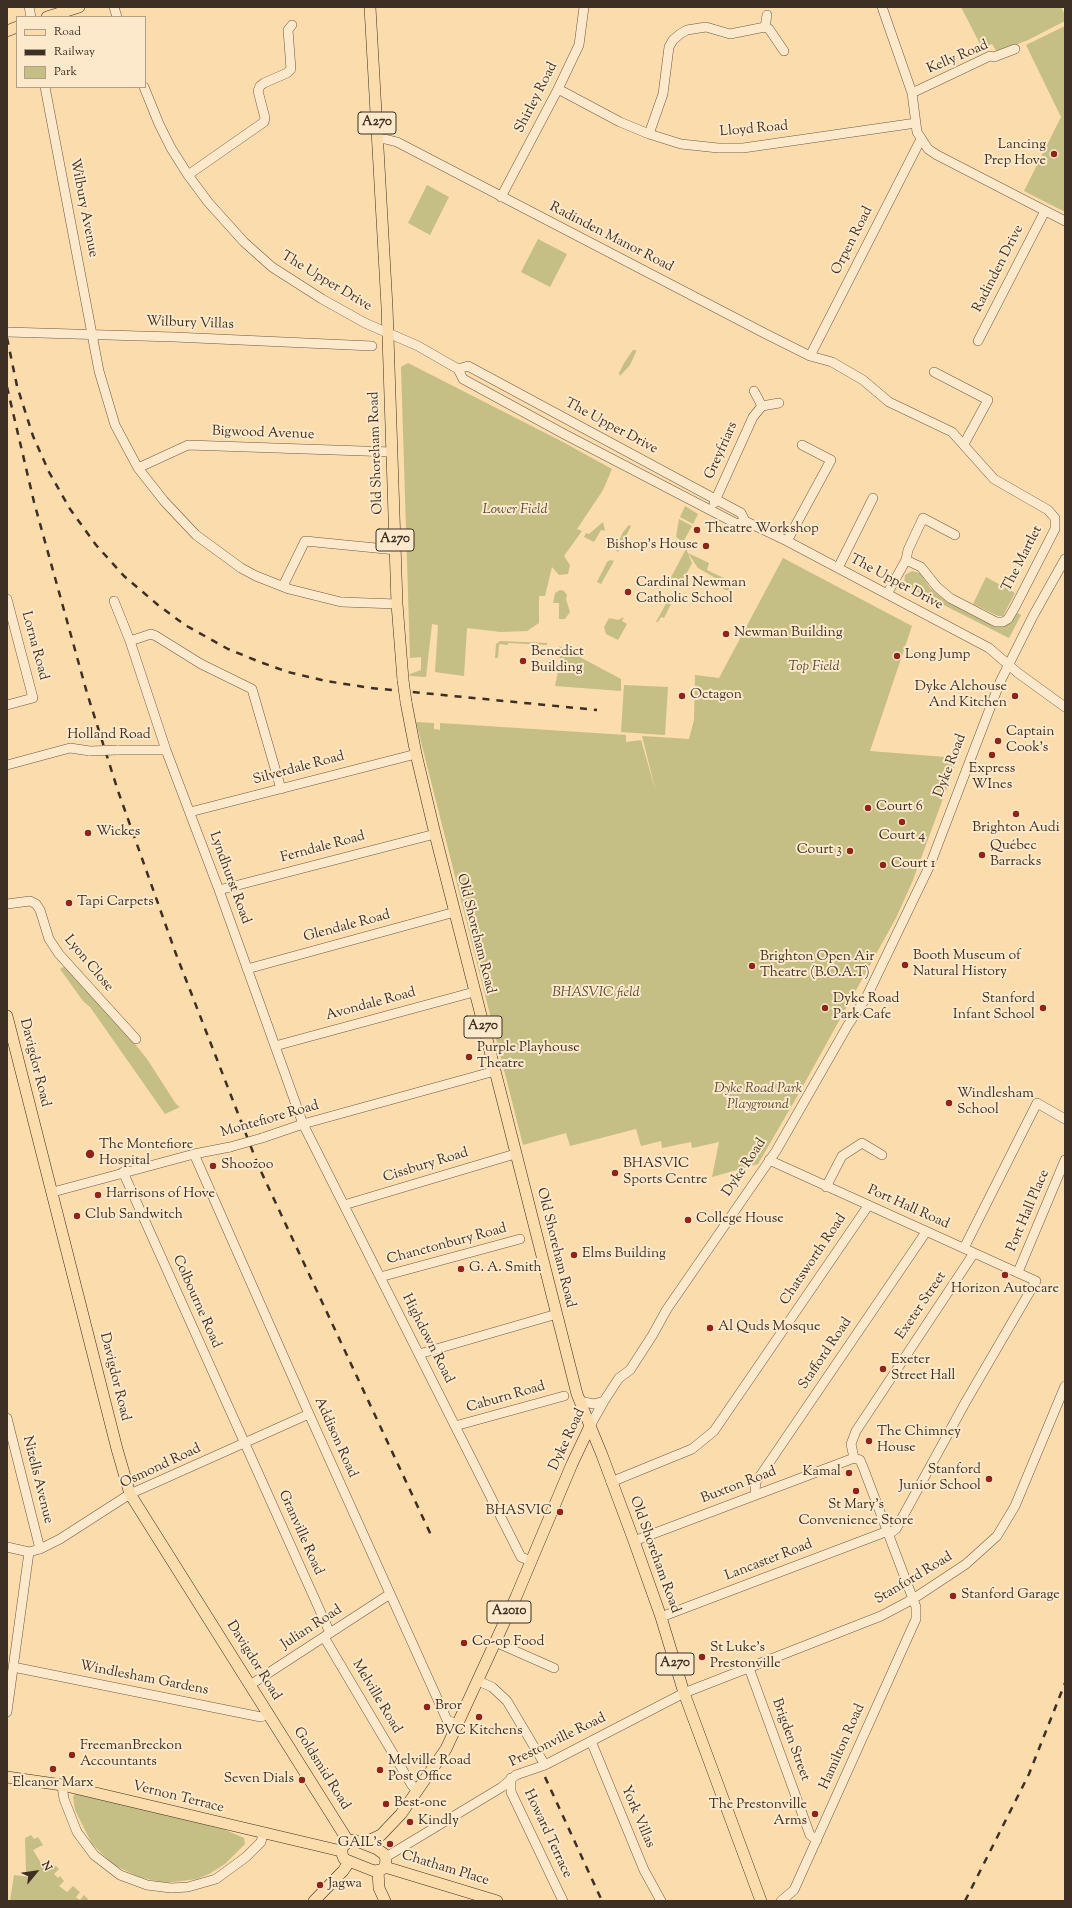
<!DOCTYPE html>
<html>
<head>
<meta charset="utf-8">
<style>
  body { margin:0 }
  #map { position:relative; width:1072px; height:1908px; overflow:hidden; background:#fadcad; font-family:"Sorts Mill Goudy",serif }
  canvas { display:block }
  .frame { position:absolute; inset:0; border:8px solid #3d2f23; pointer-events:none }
  .legend { position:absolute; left:16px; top:16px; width:130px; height:72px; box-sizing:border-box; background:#fce8ca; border:1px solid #b09e87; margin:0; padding:5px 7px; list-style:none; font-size:12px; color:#3d2f23 }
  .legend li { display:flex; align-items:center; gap:8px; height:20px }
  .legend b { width:20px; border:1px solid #b09e87 }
  .north { position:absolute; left:16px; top:1852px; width:40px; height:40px; -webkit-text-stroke:3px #fce8ca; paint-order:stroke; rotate:61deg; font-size:11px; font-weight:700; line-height:16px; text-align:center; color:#3d2f23 }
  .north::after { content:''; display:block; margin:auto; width:14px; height:18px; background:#3d2f23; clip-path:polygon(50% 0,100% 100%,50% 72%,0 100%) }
</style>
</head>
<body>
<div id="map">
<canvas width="1072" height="1908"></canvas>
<div class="frame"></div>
<ul class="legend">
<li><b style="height:5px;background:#fadcad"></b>Road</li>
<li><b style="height:5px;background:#3d2f23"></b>Railway</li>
<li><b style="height:11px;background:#c5be85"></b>Park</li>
</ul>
<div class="north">N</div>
</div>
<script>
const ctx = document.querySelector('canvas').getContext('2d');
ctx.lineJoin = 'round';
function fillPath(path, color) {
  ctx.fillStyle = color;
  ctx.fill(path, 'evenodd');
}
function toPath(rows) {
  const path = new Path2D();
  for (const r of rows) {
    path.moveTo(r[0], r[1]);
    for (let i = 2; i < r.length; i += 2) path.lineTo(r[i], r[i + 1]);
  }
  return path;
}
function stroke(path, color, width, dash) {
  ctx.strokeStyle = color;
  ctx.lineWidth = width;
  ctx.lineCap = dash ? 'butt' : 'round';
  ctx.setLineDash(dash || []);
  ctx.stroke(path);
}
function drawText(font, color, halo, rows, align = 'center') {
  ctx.font = font + ' "Sorts Mill Goudy",serif';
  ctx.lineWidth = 4;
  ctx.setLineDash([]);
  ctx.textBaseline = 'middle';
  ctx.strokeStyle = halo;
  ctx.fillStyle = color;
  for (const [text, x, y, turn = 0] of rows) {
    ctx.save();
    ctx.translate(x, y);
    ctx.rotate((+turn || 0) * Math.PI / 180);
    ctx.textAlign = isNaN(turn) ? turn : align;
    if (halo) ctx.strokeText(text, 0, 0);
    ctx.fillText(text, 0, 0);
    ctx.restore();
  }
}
fillPath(toPath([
  [961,7,1061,7,1065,15,1065,21,1028,40,997,52,992,44,982,48],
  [1065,26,1065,212,1024,191,1061,117,1026,45],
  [427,185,449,197,430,235,408,223],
  [538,239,567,254,550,287,521,272],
  [633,350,636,350,636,352,630,365,620,376,619,373,624,363],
  [408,363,561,441,612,469,603,490,577,529,582,531,564,556,570,565,568,574,559,575,552,567,545,596,539,596,539,623,527,631,501,632,467,628,464,676,435,672,438,625,432,624,426,677,410,676,410,674,421,670,421,657,410,658,401,367],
  [685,506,698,514,693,524,680,517],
  [679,519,692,526,683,542,676,537],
  [603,522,605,531,601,530,594,542,584,537,586,533,589,534],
  [629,525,631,526,618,552,615,549,623,532],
  [687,547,687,551,692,563,679,588,668,583],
  [688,553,709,563,707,570,730,581,729,591,723,589,724,583,698,568],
  [783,558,912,626,870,751,958,758,913,880,896,918,798,1095,758,1164,712,1177,719,1142,692,1148,691,1142,662,1148,661,1141,641,1146,636,1129,570,1146,566,1133,523,1145,416,722,434,723,434,729,440,730,440,723,626,735,626,742,641,740,656,792,642,736,689,739,694,720,695,675,719,678],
  [610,560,614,561,601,584,597,582,607,562],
  [912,571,920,573,930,588,946,601,995,626,1017,613,1021,615,1009,638,904,585,905,575],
  [986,577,1015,593,1003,616,998,616,973,604],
  [560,590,564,591,567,595,566,599,570,612,565,619,559,619,559,603,553,603,555,593],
  [669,598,673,600,664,618,661,617,658,622,656,622],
  [624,617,622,621,627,624,618,640,606,634,604,627,609,618,618,620],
  [500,641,547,643,547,645,508,643,508,645,499,644,498,658,495,658,496,644],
  [559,646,621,679,621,691,555,686,560,662],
  [624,685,668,687,665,735,621,732],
  [65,966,119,1024,147,1059,176,1104,180,1107,165,1114,90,1007,83,1001,60,969],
  [75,1793,223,1829,244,1838,245,1844,225,1864,209,1874,197,1879,165,1883,139,1877,114,1865,92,1844,75,1810,73,1797],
  [31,1835,34,1839,38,1837,43,1845,33,1850,44,1868,52,1864,54,1867,56,1866,59,1869,54,1874,58,1878,60,1876,64,1881,59,1886,67,1892,73,1886,80,1892,76,1897,80,1900,84,1895,88,1899,87,1901,10,1901,14,1875,30,1877,26,1872,25,1838]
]), '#c5be85');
const minor = toPath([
  [29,7,31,17],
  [114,7,117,17],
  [882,7,912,93,917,132,928,149,937,155,1065,221],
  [765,27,767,15],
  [45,87,99,371,115,425,138,468,164,501,196,535,241,568,256,576,289,589,341,602,397,604],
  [144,87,159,124,171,148,188,175,208,202,244,242,272,267,322,299,365,323,418,346,458,369,463,379,564,434,737,524,745,521,787,541,989,648,1018,673,1065,707],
  [558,89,620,122,649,134,681,144,718,148,743,148,916,123],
  [912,93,990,56,994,57,1015,49],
  [649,134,663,94,669,47,673,40,680,34,687,30,706,27,730,34,765,27,769,29,784,51],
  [379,139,385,139,397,142,766,334,810,356,832,362,863,380,889,402,952,432,994,479,1048,510,1055,518,1055,529,1015,607,1008,619,1003,622,996,622,950,598,937,587,921,567,906,560],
  [188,175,264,122,265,118,258,91,260,86,264,83,287,73,291,69,288,30,292,25],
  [501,197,558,89,579,45,584,7],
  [7,332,174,337,372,346],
  [978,341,1045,211],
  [810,356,921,139],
  [458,369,468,366,741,513,745,521],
  [934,372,988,400,964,444],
  [754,391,762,406],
  [138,468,188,445,392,452],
  [714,503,753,417,762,406,779,403],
  [787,541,831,460,802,445],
  [838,568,873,498],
  [283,586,305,541,396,550],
  [887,594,906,560,908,550,923,518,955,535],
  [7,599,33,698,7,705],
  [114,601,130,641,166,750,219,890,303,1124,521,1557,531,1561],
  [130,641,151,634,156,636,201,664,252,689,281,789],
  [117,750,166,750],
  [7,765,70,748,90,751],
  [190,812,416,754],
  [219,890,435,834],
  [7,904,30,901,36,904,40,910,49,939,59,954,136,1039],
  [247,969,455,912],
  [275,1046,474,992],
  [262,1138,303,1124,495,1071],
  [194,1154,309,1414,447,1720,459,1725],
  [769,1160,1036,1281,965,1403,896,1529,889,1534],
  [123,1172,330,1633],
  [826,1187,842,1156,862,1143,882,1155],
  [53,1192,194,1154,230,1147],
  [344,1205,515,1154],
  [964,1248,1037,1103,1065,1119],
  [1018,1272,1065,1160],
  [380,1277,520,1239],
  [419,1354,557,1314],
  [579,1401,594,1404,604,1401],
  [7,1418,40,1549],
  [455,1426,564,1396],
  [590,1426,604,1401,619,1378,630,1370,652,1336,667,1309,776,1151,848,1025,866,998,930,865,1000,682,1033,616,1065,559],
  [854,1458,851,1444,856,1431,974,1253],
  [611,1482,692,1449,714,1431,868,1206],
  [757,1494,755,1490,756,1482,926,1232],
  [634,1541,854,1458],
  [7,1547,29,1552,40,1549,60,1539,130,1494,309,1414],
  [661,1617,888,1531],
  [324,1637,411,1784,417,1791],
  [495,1642,554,1668],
  [13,1667,261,1717,268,1714],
  [749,1668,810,1835,817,1840],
  [478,1681,492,1687,507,1701,545,1765],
  [250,1685,390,1594],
  [7,1712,29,1552],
  [591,1741,644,1870,661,1901],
  [511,1778,511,1792,563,1901],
  [62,1785,64,1799,77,1832,94,1855,120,1875,147,1885,171,1888,188,1887,216,1879,246,1857,261,1842,263,1834],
  [386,1857,502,1787,516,1775,545,1765,684,1693,881,1616,913,1599,966,1564,997,1536,1015,1506,1065,1386],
  [781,1901,794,1890,916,1619,916,1607,863,1467,860,1460,854,1458]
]);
const major = toPath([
  [370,7,387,307,397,604,403,680],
  [47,17,79,7],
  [7,31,17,27],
  [406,702,416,754,435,834,577,1394,602,1455,634,1541,661,1617,684,1693,761,1901],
  [7,1016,117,1449,130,1494,348,1841],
  [7,1777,62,1785,341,1851],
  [354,1840,377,1849,384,1854,386,1859,385,1867,381,1870,374,1871,344,1859,342,1854,342,1848,348,1841,354,1840],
  [359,1841,370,1840,381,1835,401,1814,446,1749,516,1597,572,1464,590,1426],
  [385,1867,497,1901],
  [378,1871,379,1888,385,1901],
  [314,1901,343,1871,349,1862]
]);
stroke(minor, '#6c5a46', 10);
stroke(major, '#3d2f23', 12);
stroke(minor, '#fce8ca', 9);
stroke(major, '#fadcad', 11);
stroke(toPath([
  [7,338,17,386,33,436,49,472,70,509,96,545,124,576,158,605,185,625,228,649,260,662,288,672,326,681,371,688,597,710],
  [7,387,34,502,87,693,118,791,176,954,258,1165,431,1535],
  [545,1777,602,1901],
  [965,1901,1029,1774,1065,1683]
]), '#3d2f23', 2.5, [7, 7]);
const minorBridge = toPath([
  [90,751,117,750],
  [230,1147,262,1138]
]);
const majorBridge = toPath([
  [403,680,406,702]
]);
stroke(minorBridge, '#6c5a46', 10, []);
stroke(majorBridge, '#3d2f23', 12, []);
stroke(minorBridge, '#fce8ca', 9);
stroke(majorBridge, '#fadcad', 11);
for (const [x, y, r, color] of [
  [1054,154,4,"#8f2418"],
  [697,530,4,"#8f2418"],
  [706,546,4,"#8f2418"],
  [628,592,4,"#8f2418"],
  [726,634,4,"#8f2418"],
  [897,656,4,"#8f2418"],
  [523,661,4,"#8f2418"],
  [682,696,4,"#8f2418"],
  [1015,696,4,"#8f2418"],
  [998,741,4,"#8f2418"],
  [992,755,4,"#8f2418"],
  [868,808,4,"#8f2418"],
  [1016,814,4,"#8f2418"],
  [902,822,4,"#8f2418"],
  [88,833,4,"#8f2418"],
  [850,851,4,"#8f2418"],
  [982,855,4,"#8f2418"],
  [883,865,4,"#8f2418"],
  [69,903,4,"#8f2418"],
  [905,965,4,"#8f2418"],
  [752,966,4,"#8f2418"],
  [825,1008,4,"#8f2418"],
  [1043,1008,4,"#8f2418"],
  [469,1057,4,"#8f2418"],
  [949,1103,4,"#8f2418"],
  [90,1154,5,"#8f2418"],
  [213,1166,4,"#8f2418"],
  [615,1173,4,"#8f2418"],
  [98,1195,4,"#8f2418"],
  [77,1216,4,"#8f2418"],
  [688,1220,4,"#8f2418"],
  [574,1255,4,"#8f2418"],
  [461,1269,4,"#8f2418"],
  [1005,1275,4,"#8f2418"],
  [710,1328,4,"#8f2418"],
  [883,1369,4,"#8f2418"],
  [869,1441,4,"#8f2418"],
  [849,1473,4,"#8f2418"],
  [989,1479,4,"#8f2418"],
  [856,1491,4,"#8f2418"],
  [560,1512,4,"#8f2418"],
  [953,1596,4,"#8f2418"],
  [464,1643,4,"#8f2418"],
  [702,1657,4,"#8f2418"],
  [427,1707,4,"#8f2418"],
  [479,1717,4,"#8f2418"],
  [72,1755,4,"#8f2418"],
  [53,1769,4,"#8f2418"],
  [380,1770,4,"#8f2418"],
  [302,1780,4,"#8f2418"],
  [386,1804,4,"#8f2418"],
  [815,1814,4,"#8f2418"],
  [410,1822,4,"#8f2418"],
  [390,1844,4,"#8f2418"],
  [320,1885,4,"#8f2418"]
]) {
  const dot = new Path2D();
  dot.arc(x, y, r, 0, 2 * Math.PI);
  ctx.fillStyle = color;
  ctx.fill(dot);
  stroke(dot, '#fce8ca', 1.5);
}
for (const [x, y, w] of [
  [377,123,38],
  [395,540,38],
  [483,1027,38],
  [509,1612,44],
  [675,1664,38]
]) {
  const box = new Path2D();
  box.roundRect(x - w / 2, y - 11, w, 22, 3);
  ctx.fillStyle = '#fce8ca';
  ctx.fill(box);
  stroke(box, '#3d2f23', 1);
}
drawText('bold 13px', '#3d2f23', null, [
  ["A270",377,123],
  ["A270",395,540],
  ["A270",483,1027],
  ["A2010",509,1612],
  ["A270",675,1664]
]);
drawText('14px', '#3d2f23', '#fce8ca', [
  ["Kelly Road",958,58,-23],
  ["Shirley Road",537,98,-63],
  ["Lloyd Road",754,130,-5],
  ["Wilbury Avenue",83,208,79],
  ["Radinden Manor Road",611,238,27],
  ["Orpen Road",853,241,-63],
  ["Radinden Drive",999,269,-63],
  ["The Upper Drive",326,282,31],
  ["Wilbury Villas",190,324,2],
  ["The Upper Drive",611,427,28],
  ["Bigwood Avenue",263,434,2],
  ["Greyfriars",722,451,-66],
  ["Old Shoreham Road",377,453,-92],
  ["The Martlet",1023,559,-63],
  ["The Upper Drive",896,583,28],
  ["Lorna Road",34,646,75],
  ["Holland Road",109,736],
  ["Dyke Road",951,766,-69],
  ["Silverdale Road",299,769,-15],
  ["Ferndale Road",323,848,-15],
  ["Lyndhurst Road",229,878,70],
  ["Glendale Road",347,927,-15],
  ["Old Shoreham Road",475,934,76],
  ["Lyon Close",88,964,50],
  ["Avondale Road",371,1005,-15],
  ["Davigdor Road",34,1063,76],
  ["Montefiore Road",270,1120,-16],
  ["Cissbury Road",426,1166,-17],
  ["Dyke Road",745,1168,-56],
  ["Port Hall Road",908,1208,24],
  ["Port Hall Place",1029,1211,-67],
  ["Chanctonbury Road",447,1245,-15],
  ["Old Shoreham Road",555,1248,76],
  ["Chatsworth Road",814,1260,-56],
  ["Colbourne Road",196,1302,66],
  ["Exeter Street",922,1306,-56],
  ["Highdown Road",427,1339,63],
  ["Stafford Road",826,1354,-56],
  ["Davigdor Road",114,1377,76],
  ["Caburn Road",506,1398,-16],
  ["Addison Road",335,1438,66],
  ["Dyke Road",568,1440,-65],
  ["Osmond Road",161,1467,-25],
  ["Nizells Avenue",37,1480,76],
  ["Buxton Road",739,1486,-21],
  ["Granville Road",300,1533,66],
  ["Old Shoreham Road",654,1555,70],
  ["Lancaster Road",769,1561,-21],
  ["Stanford Road",914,1579,-31],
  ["Julian Road",312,1628,-33],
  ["Davigdor Road",253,1661,58],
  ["Windlesham Gardens",144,1679,11],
  ["Melville Road",376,1697,59],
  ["Brigden Street",790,1740,70],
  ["Prestonville Road",558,1741,-26],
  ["Hamilton Road",843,1747,-66],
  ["Goldsmid Road",321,1769,58],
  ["Vernon Terrace",178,1798,14],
  ["York Villas",637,1817,67],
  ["Howard Terrace",547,1834,65],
  ["Chatham Place",445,1869,17]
]);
drawText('14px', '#3d2f23', '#fce8ca', [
  ["Lancing",1046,146,"right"],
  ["Prep Hove",1046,162,"right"],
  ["Theatre Workshop",705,530],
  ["Bishop's House",698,546,"right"],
  ["Cardinal Newman",636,584],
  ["Catholic School",636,600],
  ["Newman Building",734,634],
  ["Benedict",531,653],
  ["Building",531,669],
  ["Long Jump",905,656],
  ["Dyke Alehouse",1007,688,"right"],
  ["And Kitchen",1007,704,"right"],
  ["Octagon",690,696],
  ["Captain",1006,733],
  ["Cook's",1006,749],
  ["Express",992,770,"center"],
  ["WInes",992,786,"center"],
  ["Court 6",876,808],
  ["Brighton Audi",1016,829,"center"],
  ["Wickes",96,833],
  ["Court 4",902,837,"center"],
  ["Québec",990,847],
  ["Barracks",990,863],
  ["Court 3",842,851,"right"],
  ["Court 1",891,865],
  ["Tapi Carpets",77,903],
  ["Booth Museum of",913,957],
  ["Natural History",913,973],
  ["Brighton Open Air",760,958],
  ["Theatre (B.O.A.T)",760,974],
  ["Dyke Road",833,1000],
  ["Park Cafe",833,1016],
  ["Stanford",1035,1000,"right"],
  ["Infant School",1035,1016,"right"],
  ["Purple Playhouse",477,1049],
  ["Theatre",477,1065],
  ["Windlesham",957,1095],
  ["School",957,1111],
  ["The Montefiore",99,1146],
  ["Hospital",99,1162],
  ["BHASVIC",623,1165],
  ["Sports Centre",623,1181],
  ["Shoozoo",221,1166],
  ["Harrisons of Hove",106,1195],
  ["Club Sandwitch",85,1216],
  ["College House",696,1220],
  ["Elms Building",582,1255],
  ["G. A. Smith",469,1269],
  ["Horizon Autocare",1005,1290,"center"],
  ["Al Quds Mosque",718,1328],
  ["Exeter",891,1361],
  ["Street Hall",891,1377],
  ["The Chimney",877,1433],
  ["House",877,1449],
  ["Stanford",981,1471,"right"],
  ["Junior School",981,1487,"right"],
  ["Kamal",841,1473,"right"],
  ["St Mary's",856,1506,"center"],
  ["Convenience Store",856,1522,"center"],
  ["BHASVIC",552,1512,"right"],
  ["Stanford Garage",961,1596],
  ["Co-op Food",472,1643],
  ["St Luke's",710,1649],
  ["Prestonville",710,1665],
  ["Bror",435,1707],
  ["BVC Kitchens",479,1732,"center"],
  ["FreemanBreckon",80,1747],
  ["Accountants",80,1763],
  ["Melville Road",388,1762],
  ["Post Office",388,1778],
  ["Seven Dials",294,1780,"right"],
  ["Eleanor Marx",53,1784,"center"],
  ["Best-one",394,1804],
  ["The Prestonville",807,1806,"right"],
  ["Arms",807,1822,"right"],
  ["Kindly",418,1822],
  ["GAIL's",382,1844,"right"],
  ["Jagwa",328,1885]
], 'left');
drawText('italic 14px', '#584c37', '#fce8ca', [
  ["Lower Field",515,511],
  ["Top Field",814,668],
  ["BHASVIC field",596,994],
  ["Dyke Road Park",758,1090],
  ["Playground",758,1106]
]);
</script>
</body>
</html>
